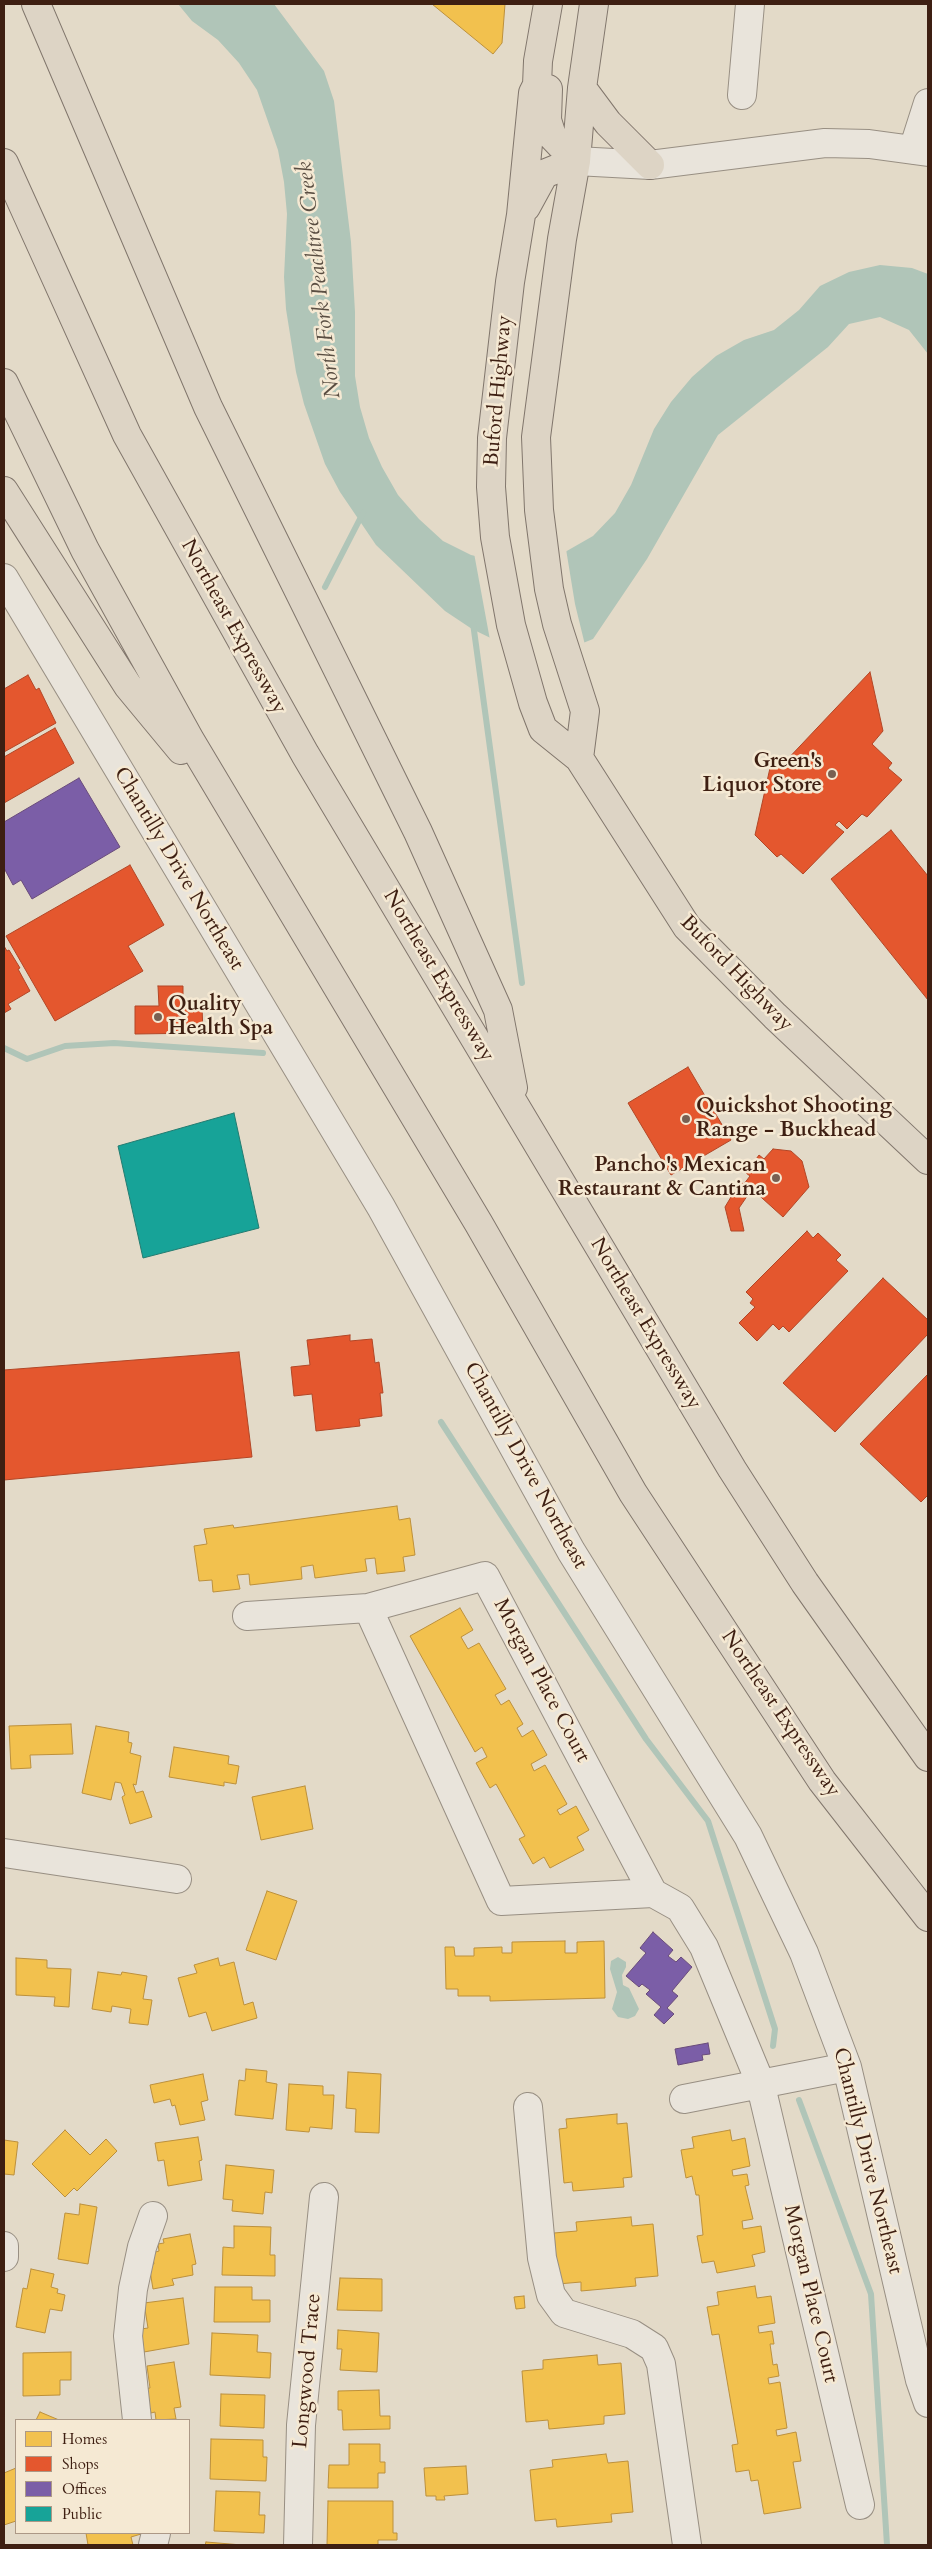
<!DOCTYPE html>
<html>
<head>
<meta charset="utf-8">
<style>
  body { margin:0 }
  #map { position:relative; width:932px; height:2549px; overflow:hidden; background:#e3dac8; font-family:Cardo,serif }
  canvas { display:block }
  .frame { position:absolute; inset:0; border:5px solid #3e1f12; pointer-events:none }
  .legend { position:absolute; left:15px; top:2419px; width:175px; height:115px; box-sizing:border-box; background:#f5e9d3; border:1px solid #ac9886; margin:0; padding:6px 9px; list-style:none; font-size:15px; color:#3e1f12 }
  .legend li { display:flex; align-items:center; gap:10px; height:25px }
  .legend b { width:25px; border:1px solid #ac9886 }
</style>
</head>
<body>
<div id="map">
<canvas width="932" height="2549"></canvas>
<div class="frame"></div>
<ul class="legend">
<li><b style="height:14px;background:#f2c14e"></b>Homes</li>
<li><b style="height:14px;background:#e4572e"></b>Shops</li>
<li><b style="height:14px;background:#7b5ea7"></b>Offices</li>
<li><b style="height:14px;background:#17a398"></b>Public</li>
</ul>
</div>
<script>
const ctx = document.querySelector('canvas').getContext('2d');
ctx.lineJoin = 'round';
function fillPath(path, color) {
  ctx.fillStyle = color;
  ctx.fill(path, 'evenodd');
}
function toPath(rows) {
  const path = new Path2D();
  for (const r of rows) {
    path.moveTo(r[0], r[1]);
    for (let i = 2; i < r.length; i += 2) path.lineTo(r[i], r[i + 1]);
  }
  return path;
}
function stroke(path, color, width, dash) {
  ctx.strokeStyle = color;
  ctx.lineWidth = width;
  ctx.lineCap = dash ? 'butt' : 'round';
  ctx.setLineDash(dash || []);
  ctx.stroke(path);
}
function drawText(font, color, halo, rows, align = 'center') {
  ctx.font = font + ' Cardo,serif';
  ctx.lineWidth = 5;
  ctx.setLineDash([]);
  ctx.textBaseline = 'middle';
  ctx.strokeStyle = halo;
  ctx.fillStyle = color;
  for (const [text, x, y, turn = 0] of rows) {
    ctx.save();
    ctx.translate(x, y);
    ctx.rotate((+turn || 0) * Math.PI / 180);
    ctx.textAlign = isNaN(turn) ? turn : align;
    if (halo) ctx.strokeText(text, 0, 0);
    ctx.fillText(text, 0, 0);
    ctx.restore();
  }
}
fillPath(toPath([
  [178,4,274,4,324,71,334,101,351,242,355,312,355,376,360,407,369,438,382,467,398,495,419,519,443,541,471,555,502,562,534,561,565,552,593,536,615,513,631,485,654,429,671,402,692,377,716,356,744,340,774,330,799,310,820,286,849,272,880,265,912,268,928,274,928,354,909,330,880,317,849,324,828,347,718,435,647,559,593,639,563,651,503,644,472,629,445,611,376,545,340,492,325,464,304,404,296,372,286,309,284,277,287,214,284,182,278,150,257,90,239,63,218,40,192,21],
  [618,1957,626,1962,626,1967,622,1975,623,1985,629,1988,639,2009,635,2016,628,2019,618,2017,612,2009,617,1992,610,1969,611,1961]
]), '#b0c5b8');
fillPath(toPath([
  [566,549,575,604,585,645,564,653,531,653,502,646,490,640,474,553,503,559,534,558]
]), '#e3dac8');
const homes = toPath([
  [432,4,505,4,502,43,493,54,432,4],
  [397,1506,399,1520,410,1518,415,1555,403,1557,405,1571,377,1574,375,1558,365,1559,367,1571,315,1578,313,1565,301,1567,302,1579,250,1585,249,1574,237,1575,240,1589,213,1592,212,1580,199,1581,194,1546,207,1544,204,1529,233,1525,234,1528,397,1506],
  [460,1608,473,1630,461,1637,468,1649,479,1643,506,1689,495,1695,501,1705,509,1700,523,1724,517,1728,522,1737,533,1730,547,1755,531,1764,534,1771,545,1765,567,1804,557,1810,560,1815,576,1806,589,1830,577,1837,584,1850,550,1868,544,1857,533,1864,519,1839,525,1836,496,1784,490,1788,476,1763,487,1757,482,1747,475,1752,410,1636,460,1608],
  [71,1724,73,1754,30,1755,31,1768,11,1769,9,1726,71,1724],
  [96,1726,129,1732,128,1742,132,1743,130,1753,141,1756,136,1785,133,1784,136,1793,143,1791,152,1817,130,1824,122,1797,125,1795,121,1783,115,1782,111,1800,82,1793,96,1726],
  [174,1747,229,1756,228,1764,239,1766,236,1784,224,1782,224,1786,169,1777,174,1747],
  [305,1786,313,1829,261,1840,252,1797,305,1786],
  [267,1891,297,1901,276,1960,246,1950,267,1891],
  [565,1941,565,1953,577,1953,577,1942,604,1941,605,1998,490,2001,490,1996,458,1996,458,1989,446,1989,445,1947,454,1947,455,1956,474,1956,474,1948,502,1947,502,1953,512,1953,512,1942,565,1941],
  [16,1958,47,1960,47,1968,71,1969,69,2007,54,2006,55,1997,16,1995,16,1958],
  [218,1958,220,1966,234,1962,244,2005,253,2002,257,2018,212,2031,206,2012,189,2017,178,1978,197,1973,194,1965,218,1958],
  [98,1972,121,1975,122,1972,147,1976,143,1999,152,2000,148,2025,129,2023,131,2009,112,2006,111,2012,92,2009,98,1972],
  [246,2069,267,2071,266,2082,277,2084,273,2119,235,2115,239,2080,245,2081,246,2069],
  [348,2072,381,2074,379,2133,355,2132,356,2109,346,2108,348,2072],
  [203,2074,208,2100,201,2102,205,2120,180,2125,175,2105,172,2106,170,2099,154,2103,150,2085,203,2074],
  [289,2084,323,2086,323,2095,334,2095,332,2129,310,2127,309,2132,286,2130,289,2084],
  [617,2114,617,2124,627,2123,632,2177,623,2178,624,2187,573,2191,572,2182,564,2183,559,2129,567,2128,566,2119,617,2114],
  [65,2130,90,2155,106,2139,117,2151,77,2191,74,2188,65,2197,32,2164,65,2130],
  [730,2130,732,2141,745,2138,750,2166,732,2170,733,2176,747,2174,749,2185,745,2186,753,2219,742,2221,743,2229,761,2226,765,2252,752,2255,755,2266,717,2273,714,2261,702,2263,697,2236,703,2235,699,2195,696,2195,692,2176,686,2178,681,2150,694,2148,692,2137,730,2130],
  [198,2137,202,2160,199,2161,202,2180,168,2186,164,2160,158,2161,155,2143,198,2137],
  [4,2140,18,2142,14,2175,4,2174,4,2140],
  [226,2165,274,2170,272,2193,265,2192,263,2214,232,2211,233,2200,223,2199,226,2165],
  [80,2204,97,2207,88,2264,58,2259,65,2213,79,2215,80,2204],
  [631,2217,632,2226,653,2224,658,2276,635,2278,636,2286,581,2291,581,2282,558,2284,554,2233,577,2231,576,2222,631,2217],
  [234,2226,271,2227,270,2255,275,2255,275,2276,222,2275,223,2247,234,2248,234,2226],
  [190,2234,196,2264,192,2265,193,2275,172,2279,174,2285,153,2289,149,2265,154,2264,152,2253,159,2251,158,2244,164,2243,163,2239,190,2234],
  [31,2269,54,2274,51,2287,58,2289,57,2293,65,2295,62,2311,50,2309,45,2333,16,2327,23,2288,27,2289,31,2269],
  [340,2278,382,2279,382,2311,337,2310,340,2278],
  [755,2286,757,2298,771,2296,775,2323,758,2326,759,2333,772,2331,774,2344,770,2344,773,2365,777,2364,779,2376,768,2378,769,2384,780,2382,787,2428,776,2430,777,2436,796,2432,801,2461,793,2462,801,2508,764,2514,758,2480,751,2481,749,2470,736,2472,732,2445,738,2444,719,2334,712,2335,707,2307,719,2305,717,2292,755,2286],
  [215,2287,252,2287,252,2300,270,2300,270,2322,214,2322,215,2287],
  [524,2296,525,2308,516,2309,514,2297,524,2296],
  [183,2298,189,2344,144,2352,141,2329,148,2328,144,2303,183,2298],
  [338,2330,379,2333,377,2372,340,2370,342,2349,337,2349,338,2330],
  [212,2333,258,2335,257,2352,271,2353,270,2378,210,2375,212,2333],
  [71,2352,71,2380,60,2380,60,2395,23,2396,23,2353,71,2352],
  [597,2355,598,2365,621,2363,625,2414,604,2416,604,2424,549,2429,548,2420,526,2422,522,2371,543,2369,543,2360,597,2355],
  [174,2362,181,2407,174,2408,176,2419,156,2420,155,2412,151,2413,150,2408,144,2408,141,2389,150,2388,147,2366,174,2362],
  [379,2390,380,2416,390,2416,390,2429,343,2430,342,2410,338,2410,338,2391,379,2390],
  [221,2394,265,2395,264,2428,220,2426,221,2394],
  [40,2412,59,2420,36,2420,40,2412],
  [211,2439,263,2440,263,2457,267,2457,266,2481,210,2479,211,2439],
  [349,2444,380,2444,380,2462,385,2462,385,2473,378,2473,378,2488,328,2488,329,2465,349,2465,349,2444],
  [606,2454,608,2463,628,2461,633,2512,611,2514,612,2522,557,2527,556,2519,535,2521,530,2470,553,2467,552,2460,606,2454],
  [466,2466,468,2494,444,2496,445,2500,436,2500,436,2496,426,2496,424,2468,466,2466],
  [16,2468,16,2521,4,2525,4,2473,16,2468],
  [216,2491,260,2492,259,2515,265,2515,264,2533,214,2531,216,2491],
  [328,2501,393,2501,393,2533,397,2533,397,2540,378,2540,378,2545,327,2545,328,2501],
  [86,2533,141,2533,141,2534,131,2537,133,2545,88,2545,86,2533],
  [206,2542,242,2545,205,2545,206,2542]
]);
fillPath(homes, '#f2c14e');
stroke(homes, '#bc903c', 1);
const shops = toPath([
  [870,672,883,731,872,744,892,763,888,768,902,780,867,817,862,814,847,829,839,821,835,825,844,832,803,874,781,854,777,857,755,835,770,768,778,759,783,764,870,672],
  [28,675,36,690,39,688,56,723,4,752,4,689,28,675],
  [55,728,74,763,4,803,4,757,55,728],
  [891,830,928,876,928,1000,831,879,891,830],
  [130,865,164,925,128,946,143,971,55,1021,6,936,130,865],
  [4,946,7,951,9,950,20,968,18,969,30,991,8,1004,11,1009,4,1013,4,946],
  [158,986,183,986,183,1006,202,1006,203,1033,135,1034,135,1006,159,1006,158,986],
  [688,1067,731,1140,671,1175,628,1103,688,1067],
  [773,1149,791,1151,802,1161,809,1187,783,1217,752,1189,739,1208,744,1231,731,1231,725,1207,740,1182,744,1184,750,1176,746,1173,759,1155,764,1159,773,1149],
  [807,1231,813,1238,818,1233,841,1255,836,1260,848,1271,789,1332,783,1326,779,1330,773,1324,757,1341,739,1323,755,1307,750,1303,753,1299,746,1292,807,1231],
  [883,1278,928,1320,928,1334,835,1432,783,1383,883,1278],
  [350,1335,350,1341,372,1339,375,1363,379,1362,383,1393,380,1393,382,1416,359,1419,360,1426,316,1431,312,1394,294,1396,291,1367,310,1365,307,1340,350,1335],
  [239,1352,252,1457,4,1480,4,1370,239,1352],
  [928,1374,928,1495,921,1502,860,1444,928,1374]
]);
fillPath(shops, '#e4572e');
stroke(shops, '#b24626', 1);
const offices = toPath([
  [79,778,120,847,32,899,21,880,13,885,4,868,4,822,79,778],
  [653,1932,673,1950,668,1956,676,1962,681,1957,692,1967,672,1991,678,1996,667,2008,674,2014,664,2024,654,2015,661,2007,646,1994,650,1990,642,1984,639,1987,626,1976,646,1953,640,1948,653,1932],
  [708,2043,710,2054,702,2055,703,2060,678,2065,675,2049,708,2043]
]);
fillPath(offices, '#7b5ea7');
stroke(offices, '#694b7a', 1);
const public = toPath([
  [234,1113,259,1228,143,1258,118,1146,234,1113]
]);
fillPath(public, '#17a398');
stroke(public, '#237b70', 1);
stroke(toPath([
  [325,587,363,513],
  [473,623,522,983],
  [4,1048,27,1059,65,1046,114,1043,263,1053],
  [441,1422,646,1739,708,1821,775,2029,773,2046],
  [799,2100,871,2294,887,2545]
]), '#b0c5b8', 6);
const minor = toPath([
  [742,95,750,4],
  [913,150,928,103],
  [576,161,650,165,825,143,869,144,928,152],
  [4,578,381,1207,571,1551,748,1836,804,1953,847,2067,920,2380,928,2403],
  [368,1608,501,1901,653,1893,680,1908,704,1947,760,2082,860,2505],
  [247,1616,368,1608,485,1576,653,1893],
  [4,1853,177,1879],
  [684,2099,847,2067],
  [528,2107,542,2258,551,2295,564,2313,632,2334,654,2348,661,2364,687,2545],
  [4,2246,4,2257],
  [137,2420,128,2336,133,2289,142,2247,153,2216],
  [153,2545,156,2533],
  [298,2545,301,2425,324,2197]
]);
const major = toPath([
  [548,4,538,61,537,85,533,93,521,215,510,282,492,438,491,487,495,537,511,625,533,703,543,729,579,758,687,927,775,1016,928,1160],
  [582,88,608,123,650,165],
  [526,207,544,174,576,161,552,136,547,120,548,89],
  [579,758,585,711,557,624,549,589,539,510,536,437,562,239,576,161,582,88,594,4]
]);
const highway = toPath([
  [36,4,208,407,418,832,498,1010,513,1088],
  [4,163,127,435,305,754,732,1469,805,1583,928,1757],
  [4,383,85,550,190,740,479,1224,633,1493,822,1781,928,1917],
  [4,491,128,686,181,750]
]);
stroke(minor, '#988f83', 30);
stroke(major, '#81766c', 30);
stroke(highway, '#81766c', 30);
stroke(minor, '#e9e4db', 28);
stroke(major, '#ddd4c5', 28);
stroke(highway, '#ddd4c5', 28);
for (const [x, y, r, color] of [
  [832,774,5,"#786052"],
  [158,1017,5,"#786052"],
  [686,1119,5,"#786052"],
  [776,1178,5,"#786052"]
]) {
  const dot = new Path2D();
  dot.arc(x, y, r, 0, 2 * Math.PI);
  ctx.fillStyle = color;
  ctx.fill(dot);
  stroke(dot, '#f5e9d3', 2);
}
drawText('21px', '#3e1f12', '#f5e9d3', [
  ["Buford Highway",499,391,-85],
  ["Northeast Expressway",233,627,61],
  ["Chantilly Drive Northeast",178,869,59],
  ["Buford Highway",736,974,46],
  ["Northeast Expressway",438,976,59],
  ["Northeast Expressway",645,1324,59],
  ["Chantilly Drive Northeast",525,1466,61],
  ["Morgan Place Court",541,1681,62],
  ["Northeast Expressway",780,1714,56],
  ["Chantilly Drive Northeast",867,2161,76],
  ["Morgan Place Court",810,2294,77],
  ["Longwood Trace",308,2371,-85]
]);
drawText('bold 21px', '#3e1f12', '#f5e9d3', [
  ["Green's",822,762],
  ["Liquor Store",822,786],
  ["Quality",168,1005,"left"],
  ["Health Spa",168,1029,"left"],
  ["Quickshot Shooting",696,1107,"left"],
  ["Range - Buckhead",696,1131,"left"],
  ["Pancho's Mexican",766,1166],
  ["Restaurant & Cantina",766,1190]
], 'right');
drawText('italic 22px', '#5a4e42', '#f5e9d3', [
  ["North Fork Peachtree Creek",320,280,-97]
]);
</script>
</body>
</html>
